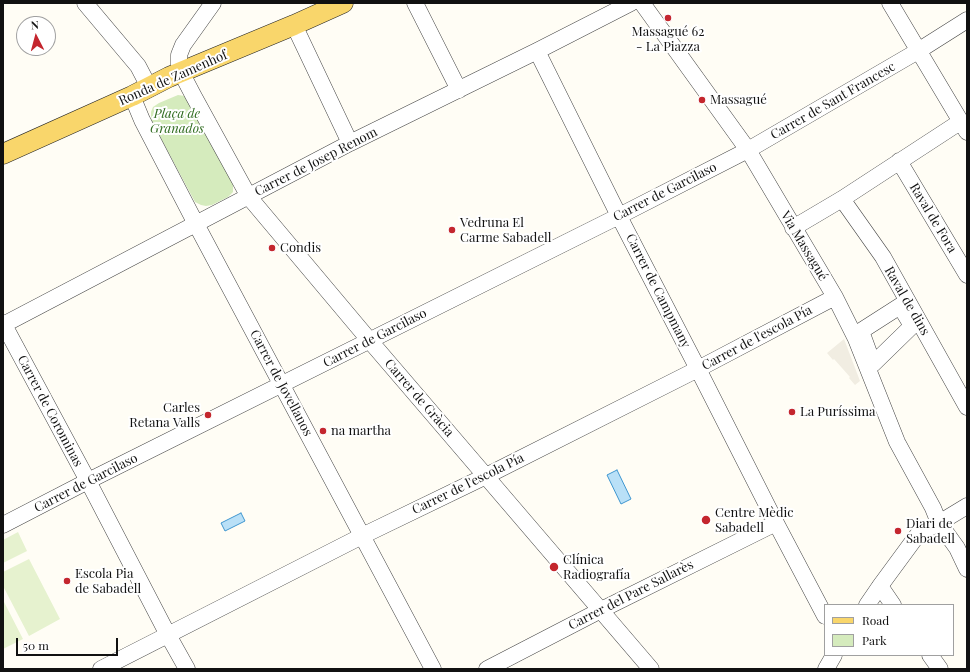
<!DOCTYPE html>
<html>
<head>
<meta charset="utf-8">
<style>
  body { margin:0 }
  #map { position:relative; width:970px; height:672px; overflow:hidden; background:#fffdf5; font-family:"Playfair Display",serif }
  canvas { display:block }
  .frame { position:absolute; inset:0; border:4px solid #111; pointer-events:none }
  .legend { position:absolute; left:824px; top:604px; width:130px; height:52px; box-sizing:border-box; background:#fff; border:1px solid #a0a0a0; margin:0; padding:5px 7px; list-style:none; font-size:12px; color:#111 }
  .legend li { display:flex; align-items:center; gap:8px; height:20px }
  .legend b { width:20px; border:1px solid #a0a0a0 }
  .north { position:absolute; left:16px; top:16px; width:40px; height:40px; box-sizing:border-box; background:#fff; border:1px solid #a0a0a0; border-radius:50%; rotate:354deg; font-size:11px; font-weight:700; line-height:16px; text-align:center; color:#111 }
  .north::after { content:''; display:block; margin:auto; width:14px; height:18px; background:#c4262e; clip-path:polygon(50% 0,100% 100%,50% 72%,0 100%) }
  .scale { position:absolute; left:16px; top:638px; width:102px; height:18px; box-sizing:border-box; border:2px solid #111; border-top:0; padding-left:5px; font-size:12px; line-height:14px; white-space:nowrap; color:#111; -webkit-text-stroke:3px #fff; paint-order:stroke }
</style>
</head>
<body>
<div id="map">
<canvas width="970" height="672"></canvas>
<div class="frame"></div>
<ul class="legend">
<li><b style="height:5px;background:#f9d66b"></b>Road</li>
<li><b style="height:11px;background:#d5ebbd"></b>Park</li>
</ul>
<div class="north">N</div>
<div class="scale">50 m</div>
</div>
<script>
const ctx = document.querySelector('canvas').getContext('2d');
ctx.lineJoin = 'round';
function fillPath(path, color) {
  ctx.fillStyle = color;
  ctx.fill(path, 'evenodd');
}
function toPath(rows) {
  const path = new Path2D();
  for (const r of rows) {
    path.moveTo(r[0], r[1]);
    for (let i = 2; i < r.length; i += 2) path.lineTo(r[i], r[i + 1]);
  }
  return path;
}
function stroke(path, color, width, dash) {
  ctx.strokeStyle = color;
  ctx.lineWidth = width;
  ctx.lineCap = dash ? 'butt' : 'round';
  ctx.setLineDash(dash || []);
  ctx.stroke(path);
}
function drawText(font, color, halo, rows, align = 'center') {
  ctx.font = font + ' "Playfair Display",serif';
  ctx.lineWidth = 4;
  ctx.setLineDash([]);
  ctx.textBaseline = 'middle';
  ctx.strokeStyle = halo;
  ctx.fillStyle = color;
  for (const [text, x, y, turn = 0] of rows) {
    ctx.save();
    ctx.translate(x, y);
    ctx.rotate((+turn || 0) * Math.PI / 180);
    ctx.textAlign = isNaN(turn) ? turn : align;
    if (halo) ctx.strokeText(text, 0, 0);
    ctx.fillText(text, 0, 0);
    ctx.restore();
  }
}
fillPath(toPath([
  [178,95,185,96,233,180,233,192,228,197,212,205,206,206,201,205,195,202,151,120,151,112,153,107,159,103]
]), '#d5ebbd');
fillPath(toPath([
  [18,532,27,551,3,563,3,540],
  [29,559,60,619,29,636,3,586,3,572],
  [3,600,23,639,3,649]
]), '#e6f2cf');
fillPath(toPath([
  [844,339,860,381,855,385,849,378,850,377,834,359,833,360,827,353]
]), '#f1ede2');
const water = toPath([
  [617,470,631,499,621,504,607,475,617,470],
  [241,513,245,521,225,531,221,523,241,513]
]);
fillPath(water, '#b9e0f7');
stroke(water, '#3f96cf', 1);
const minor = toPath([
  [85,3,138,66,149,87],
  [213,3,183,45,179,55,179,64,181,72,193,95,249,197,370,341,651,669],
  [415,3,459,90],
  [642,3,748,150,835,297,856,339,897,442,933,508,939,523,957,548,967,569],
  [890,3,967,132],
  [294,25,350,143],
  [537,51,623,224,698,369,776,523,825,616],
  [132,96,142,120,196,224,433,669],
  [899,161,967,275],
  [842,199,883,257,967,407],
  [793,228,842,199,960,122],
  [900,306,912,326,873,364,861,331,900,306],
  [3,323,88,481,168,635,187,669],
  [3,325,350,143,537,51,631,3],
  [3,525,88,481,619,216,748,150,918,51,967,20],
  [880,586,893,605],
  [867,605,880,586,919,533,939,523,967,506],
  [930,655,940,669],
  [101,669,362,536,486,476,698,369,835,297],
  [487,669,601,610,776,523],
  [826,669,834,655]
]);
const major = toPath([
  [3,154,132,96,169,77,294,25,343,3]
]);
stroke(minor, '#444', 17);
stroke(major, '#222', 21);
stroke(minor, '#fff', 16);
stroke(major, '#f9d66b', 20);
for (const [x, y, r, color] of [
  [668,18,4,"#c4262e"],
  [702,100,4,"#c4262e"],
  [452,230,4,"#c4262e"],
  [272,248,4,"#c4262e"],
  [792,412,4,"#c4262e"],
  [208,415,4,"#c4262e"],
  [323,431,4,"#c4262e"],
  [706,520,5,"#c4262e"],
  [898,531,4,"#c4262e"],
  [554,567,5,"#c4262e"],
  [67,581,4,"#c4262e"]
]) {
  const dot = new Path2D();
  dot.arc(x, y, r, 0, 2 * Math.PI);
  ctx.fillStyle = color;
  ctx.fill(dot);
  stroke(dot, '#fff', 1.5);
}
drawText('13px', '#111', '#fff', [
  ["Massagué 62",668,32,"center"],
  ["- La Piazza",668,47,"center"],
  ["Massagué",710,100],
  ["Vedruna El",460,223],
  ["Carme Sabadell",460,238],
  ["Condis",280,248],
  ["Carles",200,408,"right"],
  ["Retana Valls",200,423,"right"],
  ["La Puríssima",800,412],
  ["na martha",331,431],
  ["Centre Mèdic",715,513],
  ["Sabadell",715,528],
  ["Diari de",906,524],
  ["Sabadell",906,539],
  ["Clínica",563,560],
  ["Radiografía",563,575],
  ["Escola Pia",75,574],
  ["de Sabadell",75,589]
], 'left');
drawText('13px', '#111', '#fff', [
  ["Ronda de Zamenhof",173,78,-24],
  ["Carrer de Sant Francesc",833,101,-30],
  ["Carrer de Josep Renom",316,162,-27],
  ["Carrer de Garcilaso",665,192,-27],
  ["Raval de Fora",933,218,59],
  ["Via Massagué",804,246,59],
  ["Carrer de Campmany",658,291,63],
  ["Raval de dins",907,301,60],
  ["Carrer de Garcilaso",375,338,-27],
  ["Carrer de l'escola Pía",757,338,-28],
  ["Carrer de Jovellanos",281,383,62],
  ["Carrer de Gràcia",419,398,49],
  ["Carrer de Corominas",50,411,62],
  ["Carrer de Garcilaso",86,483,-27],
  ["Carrer de l'escola Pía",468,484,-26],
  ["Carrer del Pare Sallarès",631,595,-27]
]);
drawText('italic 13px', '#2f6b1f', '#fff', [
  ["Plaça de",177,114],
  ["Granados",177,129]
]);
</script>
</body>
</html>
